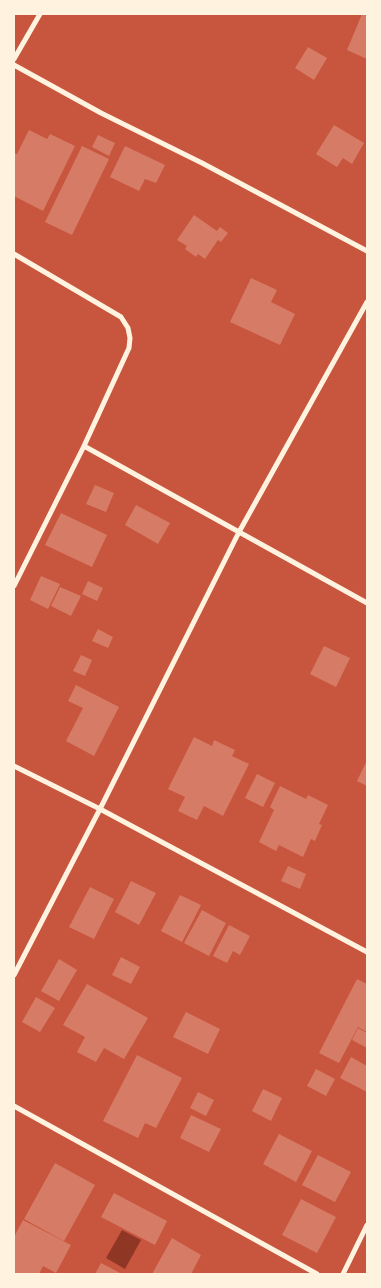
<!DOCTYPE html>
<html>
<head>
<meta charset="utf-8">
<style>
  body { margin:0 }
  #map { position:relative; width:381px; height:1288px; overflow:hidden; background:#c8553d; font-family:"Sofia Sans Condensed",sans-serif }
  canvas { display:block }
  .frame { position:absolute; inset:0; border:15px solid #fff3e0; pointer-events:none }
</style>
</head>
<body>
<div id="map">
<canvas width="381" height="1288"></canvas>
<div class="frame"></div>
</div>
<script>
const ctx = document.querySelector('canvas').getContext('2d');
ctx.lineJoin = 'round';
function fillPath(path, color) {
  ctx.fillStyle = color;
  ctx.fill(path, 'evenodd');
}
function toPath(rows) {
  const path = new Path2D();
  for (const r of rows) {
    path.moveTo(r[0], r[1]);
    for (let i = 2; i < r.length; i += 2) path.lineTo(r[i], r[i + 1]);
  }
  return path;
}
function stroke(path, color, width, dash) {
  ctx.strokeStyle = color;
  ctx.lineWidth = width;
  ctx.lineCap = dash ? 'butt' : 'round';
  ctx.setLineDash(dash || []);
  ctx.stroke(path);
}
fillPath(toPath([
  [122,1230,141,1240,125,1269,106,1258]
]), '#8f3625');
fillPath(toPath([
  [362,14,367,16,367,59,347,50],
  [308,47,327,58,314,80,295,68],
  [334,125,364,143,352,164,343,158,337,167,316,154],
  [29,130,47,139,50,134,75,146,43,211,14,196,14,153,17,154],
  [98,135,115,143,109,156,92,147],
  [82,146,109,159,72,235,45,222],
  [125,146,165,165,156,183,145,179,139,191,110,177],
  [194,215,217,231,220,227,228,233,221,242,218,240,205,259,198,254,196,257,185,249,187,246,177,240],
  [251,278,277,290,271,302,295,314,280,345,230,322],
  [95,485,114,493,106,512,86,504],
  [136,505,170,523,158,544,125,525],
  [61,513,107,535,92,567,45,545],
  [41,576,60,584,48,609,30,600],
  [88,581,103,588,97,601,82,594],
  [60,587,81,596,71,616,51,606],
  [98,629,113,637,108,648,92,641],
  [324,646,350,658,336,687,310,674],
  [81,655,92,660,85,676,73,671],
  [76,685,119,707,94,756,66,741,83,708,68,701],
  [194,737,212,746,214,740,235,750,232,756,249,764,223,816,204,806,197,820,178,811,185,797,168,789],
  [367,760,367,786,357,781],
  [257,774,275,783,263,807,245,798],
  [280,786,306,799,308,795,328,805,319,824,322,825,315,841,311,839,303,857,279,845,276,851,259,842,274,810,270,807],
  [288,866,306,874,300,889,281,881],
  [131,881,156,893,139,925,115,912],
  [90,887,114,899,94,939,69,927],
  [180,895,201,905,182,942,161,931],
  [202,910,226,923,209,956,184,943],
  [229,925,250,936,240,955,233,951,227,963,213,956],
  [121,957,140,967,131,984,112,975],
  [59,959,77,970,59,1001,41,991],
  [357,979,367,984,367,1032,358,1027,339,1063,319,1053],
  [87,984,148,1018,124,1059,104,1048,96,1062,77,1052,85,1037,63,1025],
  [36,997,55,1008,40,1032,22,1022],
  [186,1012,220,1029,208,1054,173,1037],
  [358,1028,367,1033,367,1048,352,1040],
  [137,1055,182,1078,156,1128,145,1123,138,1138,103,1121],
  [351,1057,367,1066,367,1092,340,1078],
  [316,1069,335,1079,326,1096,307,1086],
  [263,1089,282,1098,271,1121,252,1111],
  [198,1092,214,1100,206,1116,190,1108],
  [191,1115,221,1129,209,1152,180,1138],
  [279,1134,312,1151,296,1182,263,1164],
  [318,1155,351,1172,335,1202,302,1185],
  [55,1163,95,1185,64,1241,24,1219],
  [114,1193,167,1221,155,1245,101,1217],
  [301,1199,336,1217,317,1253,282,1235],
  [23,1220,71,1245,56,1273,43,1266,39,1274,14,1274,14,1237],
  [172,1238,201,1255,191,1274,152,1274],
  [101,1263,122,1274,95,1274]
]), '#d67c66');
stroke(toPath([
  [14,59,40,14],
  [14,65,101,113,202,163,367,251],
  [14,254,121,317,128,328,130,338,129,348,84,446],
  [14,586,84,446,367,603],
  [14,766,100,809,367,952],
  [14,975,100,809,239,532,367,302],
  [14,1106,317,1274],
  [343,1274,367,1225]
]), '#fff3e0', 5);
</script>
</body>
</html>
